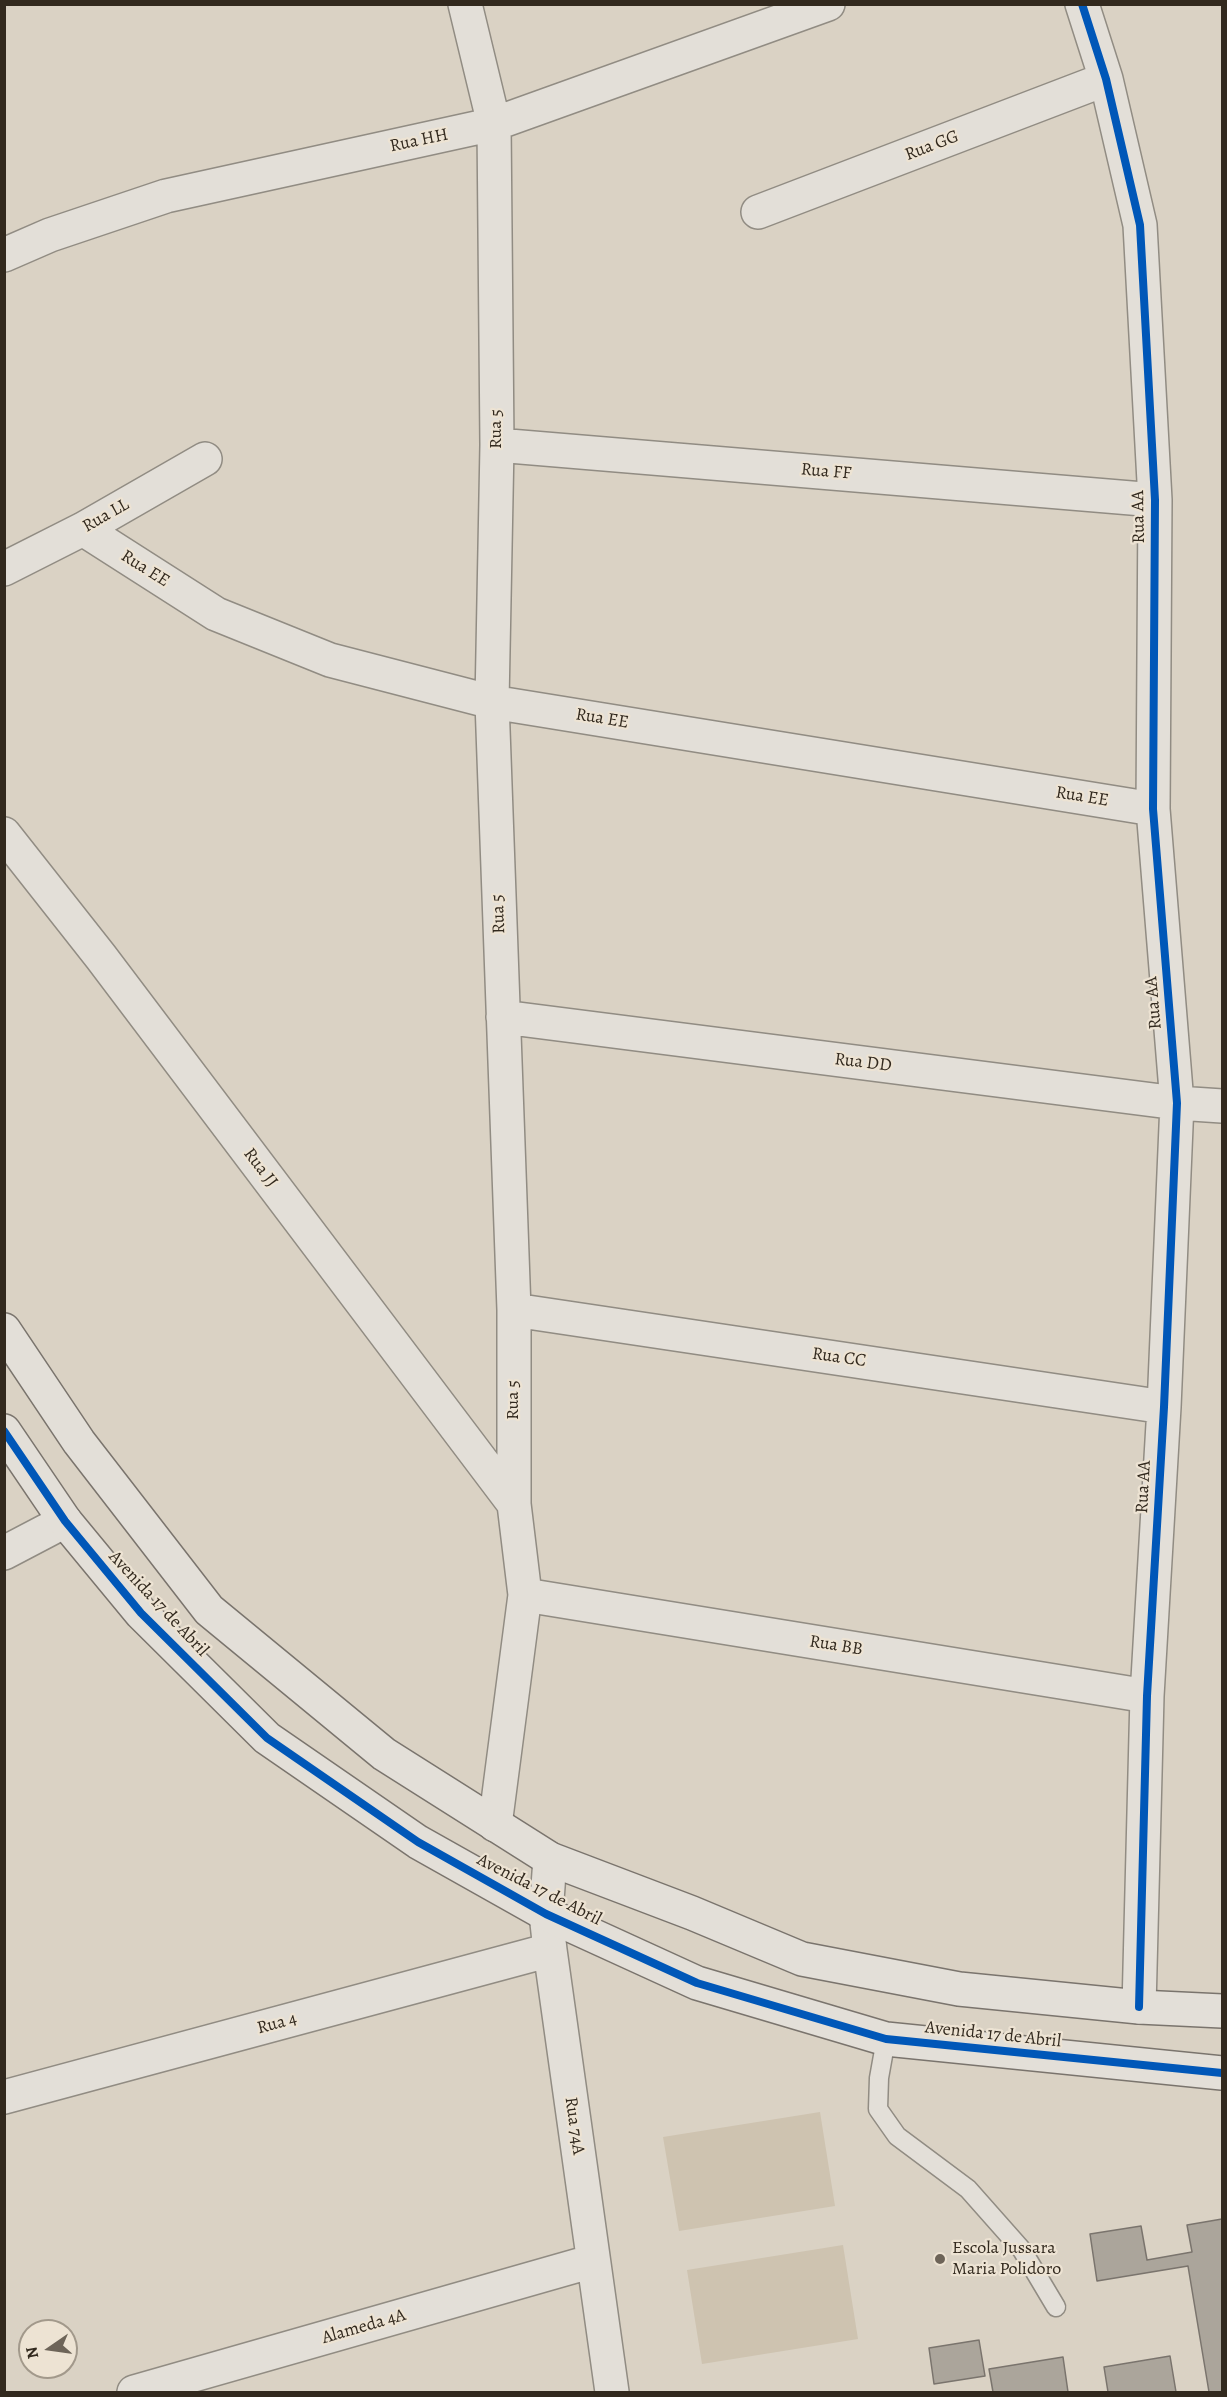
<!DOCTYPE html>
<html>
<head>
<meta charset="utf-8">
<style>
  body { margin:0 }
  #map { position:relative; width:1227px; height:2397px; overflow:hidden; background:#dad2c4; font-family:Alegreya,serif }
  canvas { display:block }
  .frame { position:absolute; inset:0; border:6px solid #32291e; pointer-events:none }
  .north { position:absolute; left:18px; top:2319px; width:60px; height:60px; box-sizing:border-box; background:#ede3d3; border:2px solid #a2998b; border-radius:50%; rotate:257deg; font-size:16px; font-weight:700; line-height:24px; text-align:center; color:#32291e }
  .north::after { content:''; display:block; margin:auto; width:21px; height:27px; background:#6d6458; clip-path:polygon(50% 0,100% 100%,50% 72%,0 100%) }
</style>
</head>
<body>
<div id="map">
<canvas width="1227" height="2397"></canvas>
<div class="frame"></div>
<div class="north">N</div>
</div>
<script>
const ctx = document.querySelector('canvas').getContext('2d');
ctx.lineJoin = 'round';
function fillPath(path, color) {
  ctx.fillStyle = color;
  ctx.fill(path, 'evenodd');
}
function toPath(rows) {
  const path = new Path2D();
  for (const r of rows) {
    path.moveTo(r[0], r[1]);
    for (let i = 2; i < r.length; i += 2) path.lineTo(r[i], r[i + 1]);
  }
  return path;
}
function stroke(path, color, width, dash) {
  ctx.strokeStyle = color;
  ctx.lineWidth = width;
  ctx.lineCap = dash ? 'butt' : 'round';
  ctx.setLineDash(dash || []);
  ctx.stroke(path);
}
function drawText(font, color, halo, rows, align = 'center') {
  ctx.font = font + ' Alegreya,serif';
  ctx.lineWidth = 4.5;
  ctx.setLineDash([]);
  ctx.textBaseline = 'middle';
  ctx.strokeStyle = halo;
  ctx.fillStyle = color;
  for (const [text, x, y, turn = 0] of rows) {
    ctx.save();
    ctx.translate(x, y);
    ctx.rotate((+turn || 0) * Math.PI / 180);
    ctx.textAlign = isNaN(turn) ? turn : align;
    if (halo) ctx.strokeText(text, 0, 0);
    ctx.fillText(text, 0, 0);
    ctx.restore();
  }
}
fillPath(toPath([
  [820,2112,835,2206,679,2231,663,2137],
  [843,2245,858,2339,702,2364,687,2270]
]), '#cec3b0');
const building = toPath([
  [1222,2219,1222,2392,1209,2392,1188,2266,1097,2281,1090,2234,1141,2226,1147,2260,1192,2252,1187,2225,1222,2219],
  [979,2340,985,2376,934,2384,929,2348,979,2340],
  [1170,2356,1176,2392,1108,2392,1104,2367,1170,2356],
  [1063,2357,1068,2392,993,2392,989,2369,1063,2357]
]);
fillPath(building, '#aba59b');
stroke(building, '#7a746d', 1.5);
const lane = toPath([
  [886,2039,879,2078,878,2109,897,2136,968,2189,1022,2250,1056,2307]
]);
const street = toPath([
  [465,4,494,124,497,445,492,702,514,1310,514,1504,525,1595,495,1825],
  [1082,4,1106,79,1140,225,1155,500,1153,809,1177,1103,1164,1407,1147,1696,1139,2007],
  [758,212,1106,79],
  [4,255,50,235,166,196,494,124,828,4],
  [497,445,1155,500],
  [83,529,216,614,330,660,492,702,1153,809],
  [4,569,83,529,205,459],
  [4,834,101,957,514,1504],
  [503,1017,1177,1103,1222,1106],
  [514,1310,1164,1407],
  [4,1553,65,1521],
  [525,1595,1147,1696],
  [550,1859,546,1914,550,1950,612,2392],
  [4,2097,550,1950],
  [134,2392,593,2261]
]);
const secondary = toPath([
  [4,1330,79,1442,209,1610,384,1754,550,1859,692,1913,802,1959,959,1989,1139,2007,1222,2011],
  [4,1431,65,1521,141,1613,267,1738,418,1842,546,1914,697,1983,886,2039,1222,2073]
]);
stroke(lane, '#918c83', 21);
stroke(street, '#918c83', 36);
stroke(secondary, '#7a746d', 36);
stroke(lane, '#e3dfd8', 18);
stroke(street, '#e3dfd8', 33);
stroke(secondary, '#e3dfd8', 33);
stroke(toPath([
  [1082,4,1106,79,1140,225,1155,500,1153,809,1177,1103,1164,1407,1147,1696,1139,2007],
  [4,1431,65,1521,141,1613,267,1738,418,1842,546,1914,697,1983,886,2039,1222,2073]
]), '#0057b8', 8);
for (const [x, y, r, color] of [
  [940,2259,6,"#6d6458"]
]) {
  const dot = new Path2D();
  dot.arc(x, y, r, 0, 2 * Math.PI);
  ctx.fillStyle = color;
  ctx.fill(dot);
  stroke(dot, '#ede3d3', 2);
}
drawText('18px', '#32291e', '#ede3d3', [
  ["Rua HH",419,141,-12],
  ["Rua GG",932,146,-21],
  ["Rua 5",497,429,-90],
  ["Rua FF",826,472,5],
  ["Rua LL",106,516,-30],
  ["Rua AA",1139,517,-91],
  ["Rua EE",145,569,32],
  ["Rua EE",602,719,9],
  ["Rua EE",1082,797,9],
  ["Rua 5",499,914,-92],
  ["Rua AA",1154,1003,-95],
  ["Rua DD",863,1063,7],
  ["Rua JJ",260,1168,53],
  ["Rua CC",839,1358,8],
  ["Rua 5",514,1400,-90],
  ["Rua AA",1144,1487,-87],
  ["Avenida 17 de Abril",158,1604,47],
  ["Rua BB",836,1646,9],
  ["Avenida 17 de Abril",539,1890,27],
  ["Rua 4",277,2024,-15],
  ["Avenida 17 de Abril",993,2035,6],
  ["Rua 74A",574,2126,82],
  ["Alameda 4A",364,2327,-16]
]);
drawText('18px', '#32291e', '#ede3d3', [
  ["Escola Jussara",952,2249],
  ["Maria Polidoro",952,2270]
], 'left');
</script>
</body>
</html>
